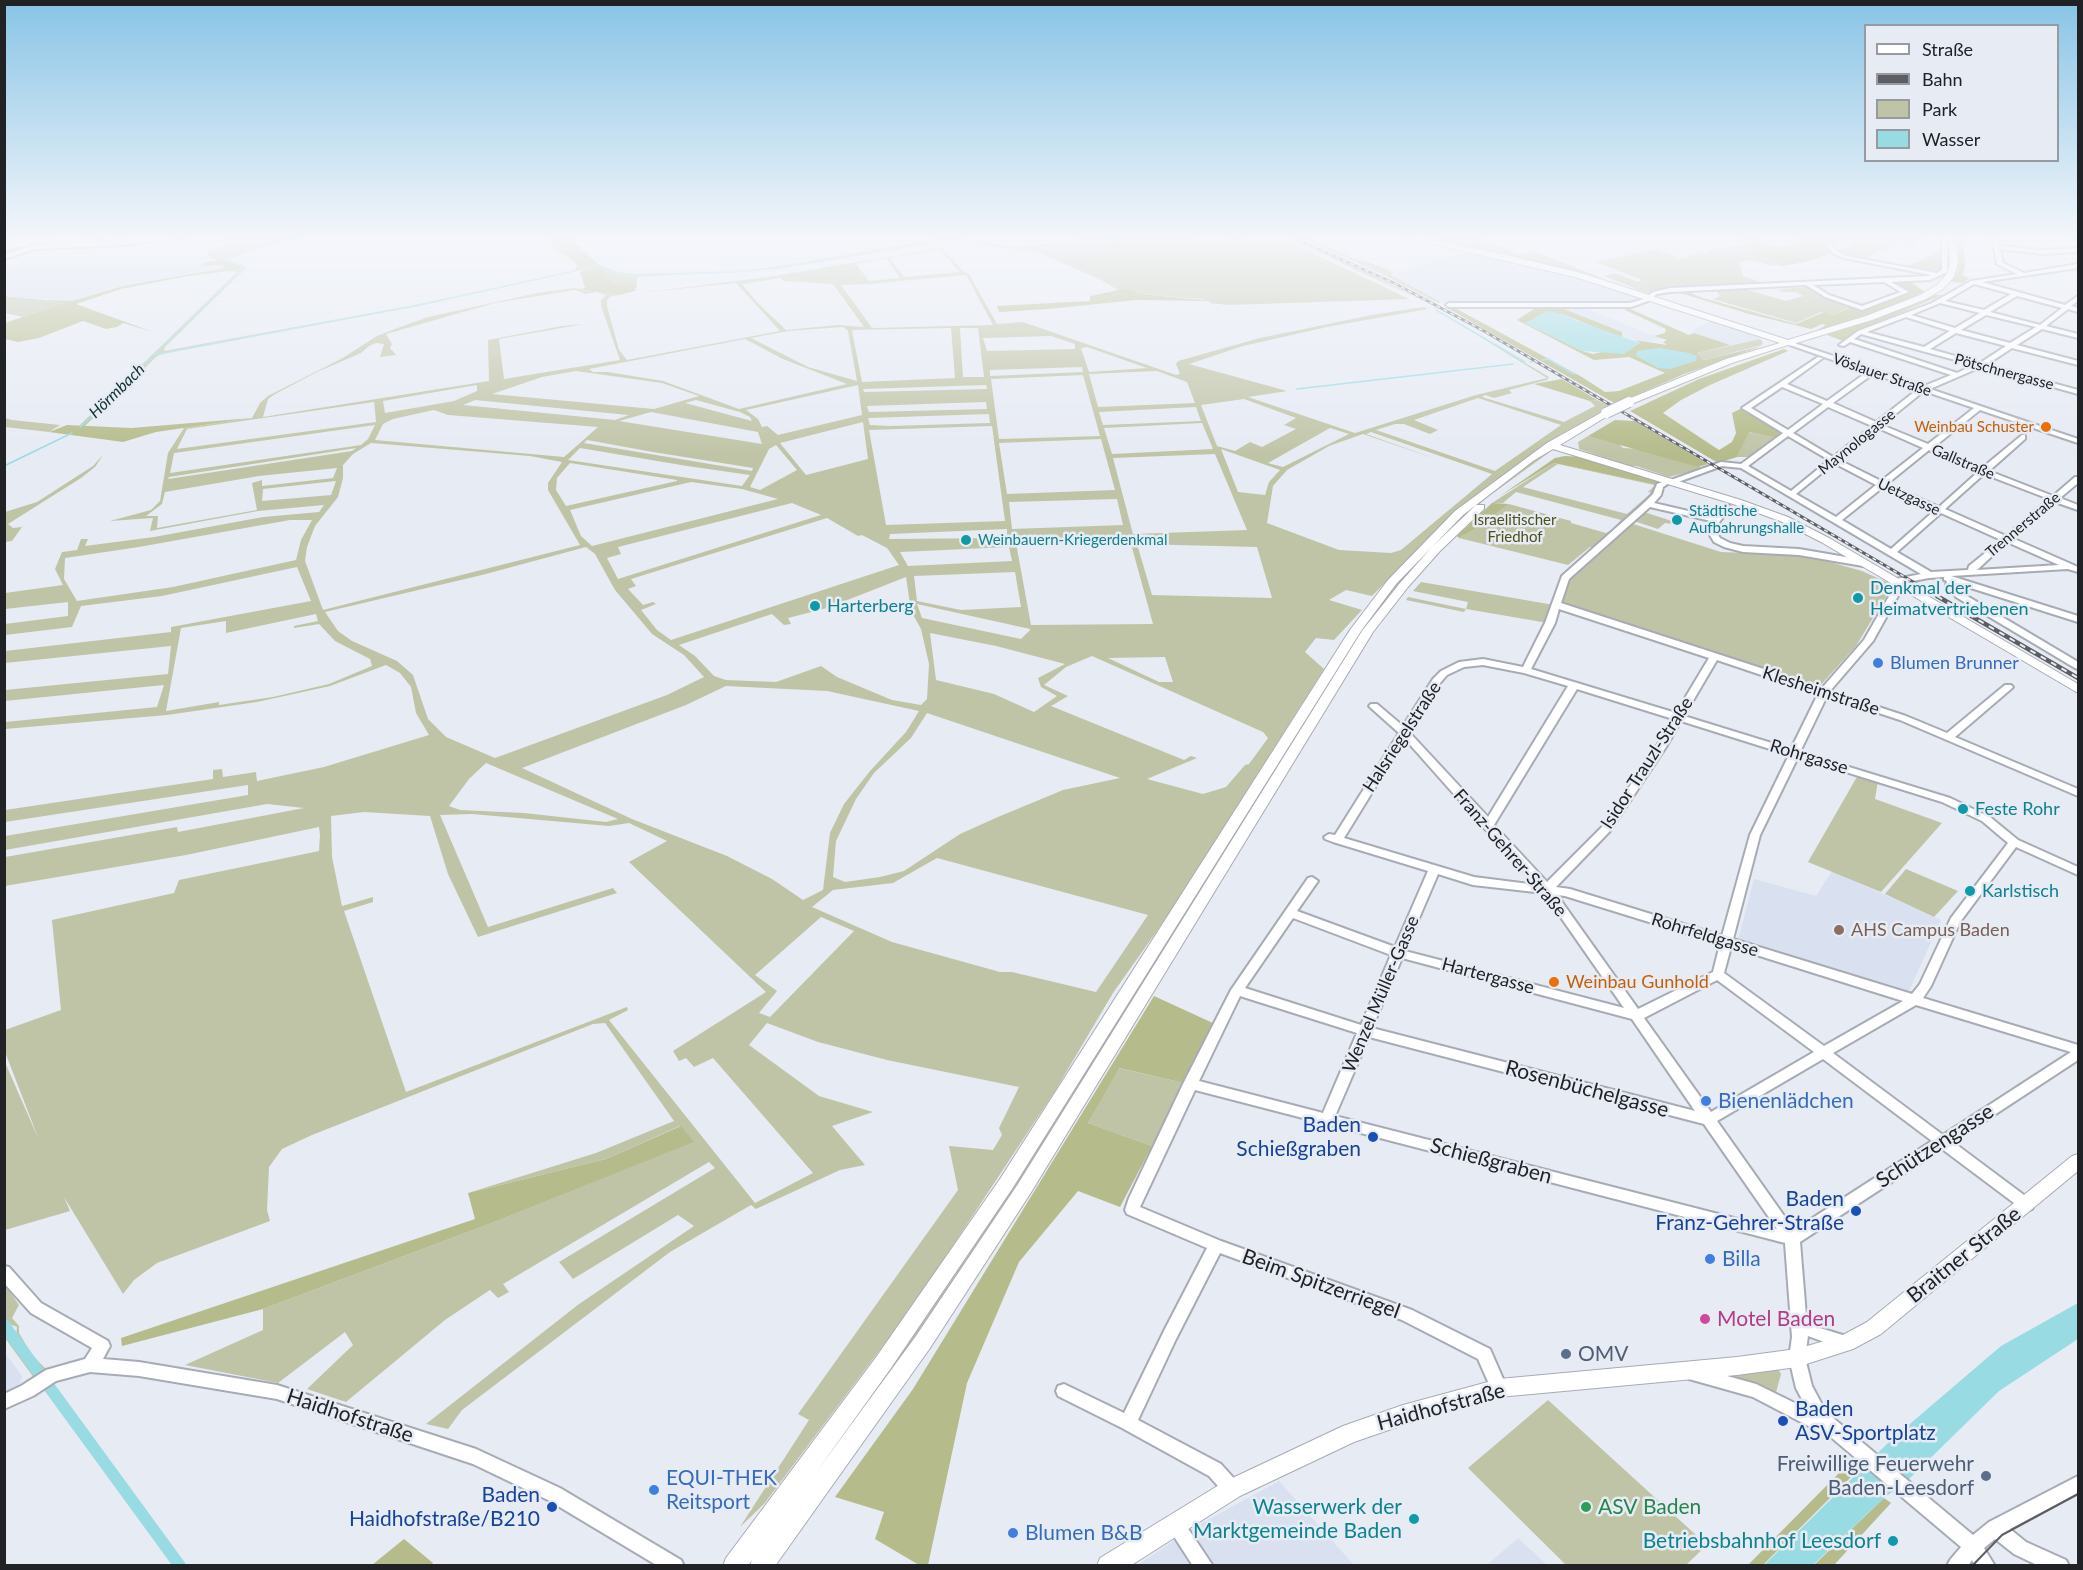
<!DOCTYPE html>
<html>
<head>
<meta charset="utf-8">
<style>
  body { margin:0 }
  #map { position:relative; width:2083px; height:1570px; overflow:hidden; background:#e7ebf4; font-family:Lato,sans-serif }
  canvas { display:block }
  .frame { position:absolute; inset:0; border:6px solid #202225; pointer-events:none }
  .legend { position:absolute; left:1864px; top:24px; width:195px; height:138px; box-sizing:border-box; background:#e7ebf4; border:2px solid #979ba1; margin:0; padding:8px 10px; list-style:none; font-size:18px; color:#202225 }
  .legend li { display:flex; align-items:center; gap:12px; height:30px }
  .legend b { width:30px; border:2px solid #979ba1 }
</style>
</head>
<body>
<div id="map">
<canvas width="2083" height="1570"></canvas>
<div class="frame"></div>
<ul class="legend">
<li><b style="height:8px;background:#fff"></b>Straße</li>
<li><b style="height:8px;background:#5c5e63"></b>Bahn</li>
<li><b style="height:16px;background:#c0c4a6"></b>Park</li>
<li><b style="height:16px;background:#99dbe2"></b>Wasser</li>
</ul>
</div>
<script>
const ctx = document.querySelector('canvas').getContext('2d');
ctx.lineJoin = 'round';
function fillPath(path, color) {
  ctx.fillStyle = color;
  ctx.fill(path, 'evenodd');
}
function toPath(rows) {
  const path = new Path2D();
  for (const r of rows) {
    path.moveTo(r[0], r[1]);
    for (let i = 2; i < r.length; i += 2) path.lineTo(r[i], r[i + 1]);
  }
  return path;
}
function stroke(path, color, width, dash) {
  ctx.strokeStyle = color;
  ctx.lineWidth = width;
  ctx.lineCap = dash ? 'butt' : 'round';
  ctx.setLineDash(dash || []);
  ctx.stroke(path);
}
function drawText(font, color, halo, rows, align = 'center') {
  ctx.font = font + ' Lato,sans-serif';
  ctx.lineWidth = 5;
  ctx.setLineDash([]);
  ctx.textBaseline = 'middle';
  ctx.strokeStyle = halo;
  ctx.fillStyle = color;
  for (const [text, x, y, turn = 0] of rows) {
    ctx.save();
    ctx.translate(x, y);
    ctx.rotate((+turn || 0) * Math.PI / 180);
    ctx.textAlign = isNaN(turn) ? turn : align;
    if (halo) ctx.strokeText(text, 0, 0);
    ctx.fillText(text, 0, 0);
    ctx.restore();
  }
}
fillPath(toPath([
  [1468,251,1587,280,1642,299,1629,303,1576,304,1662,339,1651,342,1622,337,1621,332,1552,304,1447,304,1391,275],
  [223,265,225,267,123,286,72,301,5,296,4,266],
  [1713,320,1755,336,1760,339,1730,345,1694,333,1692,330],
  [1832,871,1941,920,1909,991,1738,940,1754,879,1816,896],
  [4,1352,22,1376,18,1390,5,1393],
  [1279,1481,1354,1565,1136,1566,1193,1528],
  [1518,1538,1547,1565,1487,1565]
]), '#d9e0f0');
fillPath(toPath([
  [222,237,312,237,272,244,228,259,247,267,165,347,164,351,426,303,574,271,578,265,585,267,598,264,617,272,634,274,742,271,775,267,947,237,1016,247,1073,241,1086,237,1211,237,1161,242,1197,244,1241,237,1246,242,1294,244,1409,299,1229,305,1208,303,1211,302,1202,299,1141,294,1128,288,1120,291,1099,279,1037,252,948,241,776,269,637,277,637,284,615,284,589,268,419,306,163,353,156,357,85,426,79,426,237,272,233,271,239,270,240,266,212,258,206,253,224,245,225,242],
  [1286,237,1346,262,1429,303,1357,271],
  [1299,237,1309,238,1353,258,1380,266,1393,273,1391,275,1441,302,1438,303,1382,274],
  [1431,237,1479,237,1519,255,1535,252,1607,280,1481,249,1427,240,1424,238,1444,240],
  [1735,237,1745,237,1767,245,1764,249,1753,253,1782,264,1773,266,1751,260,1739,262,1743,276,1767,284,1662,289,1646,293,1604,276,1615,273,1638,282,1642,280,1596,262,1657,249,1683,259,1688,257,1685,256,1700,252,1705,254,1710,253,1707,251,1722,248,1726,250,1731,249,1728,247,1744,244,1753,244],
  [1814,237,1922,237,1913,246,1897,242,1894,247,1883,249,1863,260,1836,251,1851,245,1851,242,1840,239,1832,244,1827,243,1831,240,1819,240],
  [1942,237,1949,237,1951,264,1947,275,1908,266,1944,249],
  [942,248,962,270,969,274,997,324,1023,322,1176,375,1180,374,1176,364,1178,361,1260,338,1372,315,1424,307,1428,309,1327,327,1243,346,1189,364,1287,391,1248,397,1355,433,1476,395,1547,378,1456,322,1549,377,1547,380,1509,390,1512,393,1494,398,1485,395,1482,397,1564,422,1595,406,1590,401,1597,400,1612,407,1560,435,1485,488,1445,522,1372,596,1346,590,1329,600,1362,610,1334,640,1316,638,1305,652,1324,669,1168,915,1113,993,1055,1091,913,1306,764,1504,740,1527,809,1420,798,1414,958,1190,949,1146,993,1150,1002,1135,999,1128,1019,1087,887,1060,818,1042,767,1023,749,1045,819,1096,873,1112,832,1126,865,1165,840,1170,756,1209,751,1205,670,1252,462,1410,448,1429,426,1424,579,1304,694,1226,678,1215,573,1279,559,1262,715,1168,709,1162,503,1284,509,1292,498,1298,490,1290,445,1320,346,1402,307,1389,353,1345,345,1332,278,1383,185,1365,263,1330,263,1309,497,1221,693,1142,680,1126,606,1159,468,1193,596,1153,674,1121,605,1023,593,1024,312,1135,282,1149,269,1167,267,1210,270,1221,157,1263,134,1280,123,1294,64,1197,70,1211,5,1230,4,1060,39,1140,5,1052,5,1030,61,1010,52,920,174,893,179,880,319,851,320,835,319,827,186,855,5,886,5,857,177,827,178,832,304,808,267,804,5,850,5,836,248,795,248,785,5,822,5,810,213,779,213,770,222,769,223,777,256,772,257,781,324,767,429,735,416,713,411,687,400,673,386,665,330,686,257,702,167,715,5,729,5,722,157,707,164,685,5,701,5,690,168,674,171,646,5,663,5,651,171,632,171,627,311,601,297,567,162,596,81,606,72,627,5,635,5,624,68,616,68,602,5,609,5,593,63,585,55,569,62,552,77,550,81,539,88,539,85,546,154,537,263,517,319,512,324,505,258,511,150,531,153,518,110,521,151,510,160,501,168,453,184,428,252,418,260,403,268,396,341,359,377,336,392,330,428,317,537,293,574,288,618,295,632,294,768,277],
  [940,250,960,272,904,277,890,258],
  [886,258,900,278,869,281,856,264],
  [966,275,993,325,872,328,841,285,868,284],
  [780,278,784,281,833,284,864,327,837,325,786,330,758,303,742,284],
  [736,283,780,331,627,360,619,350,607,306,607,300,612,296],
  [575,290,585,294,597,292,606,295,601,300,601,306,620,360,504,379,499,339,584,324,562,326,488,340,489,381,263,417,268,399,275,394,317,372,361,353,369,346,376,343,384,344,380,357,396,355,390,348,392,344,386,334,495,303],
  [843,327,848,331,857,381,808,367,751,338,788,331],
  [951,328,955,378,862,382,852,331,854,330],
  [960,328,978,328,984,377,963,377],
  [1051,336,1075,344,1075,349,987,351,983,338],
  [745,339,783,359,847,384,739,409,663,381,608,372,593,372,589,369],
  [1087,347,1147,368,1148,368,1089,372,1081,348],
  [1082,367,1083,372,990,376,990,370],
  [576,371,662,383,699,396,654,409,492,394,542,377],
  [1157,371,1187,382,1195,403,1098,407,1089,374],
  [1083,375,1100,436,999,439,991,379],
  [477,385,477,391,454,401,385,413,383,401],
  [858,385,862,415,778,435,767,426,762,427,758,419,746,410],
  [986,385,987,389,864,392,863,389],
  [1478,398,1561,425,1495,471,1376,430,1395,424,1404,424,1430,434,1438,430,1414,420],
  [1244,399,1296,418,1284,425,1296,429,1262,447,1250,442,1235,451,1217,446,1201,405],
  [475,400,628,415,629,415,615,420,463,405],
  [696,400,740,412,750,417,752,421,685,403],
  [374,402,376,422,177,449,187,429],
  [986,402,987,409,869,412,867,406],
  [1196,407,1201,421,1103,425,1099,412],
  [434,410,448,415,598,427,564,457,375,440,383,424,393,419],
  [651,412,758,432,762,444,619,421],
  [989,414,990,423,889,426,870,425,868,418],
  [863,422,868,459,806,475,780,443],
  [1202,423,1213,449,1112,454,1104,428],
  [375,425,368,439,361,445,170,473,174,453],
  [992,426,1005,521,886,525,869,430],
  [1330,428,1349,434,1283,467,1268,463],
  [1371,432,1492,474,1401,550,1391,553,1339,550,1267,523,1273,486,1287,470,1329,446,1363,434,1439,460,1366,434],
  [1101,439,1115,490,1007,494,999,443],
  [587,440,653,452,753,468,752,471,584,443],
  [371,443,530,456,562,462,548,483,548,490,580,545,323,610,305,561,307,547,315,526,338,497,343,478,343,465,353,454],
  [776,445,797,470,760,490,750,487,769,449],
  [356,448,352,451,168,479,169,477],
  [580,448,687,466,750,475,742,486,568,460],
  [1221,449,1280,470,1269,482,1265,495,1238,492],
  [1215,454,1247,530,1133,534,1113,458],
  [570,463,677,480,677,481,566,506,556,490,557,478],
  [337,468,333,478,262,486,262,480,252,483,257,510,157,528,158,516,146,516,162,504,165,492,259,476],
  [336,481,331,495,262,501,263,489],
  [691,482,742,489,778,499,592,546,581,536,570,510],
  [1117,499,1123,525,1012,529,1009,502],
  [792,503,821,515,618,579,607,558,621,554,618,547],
  [827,518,858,536,862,535,887,548,899,565,671,640,657,630,641,610,656,604,653,602,643,605,628,589,636,586,631,579],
  [290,520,312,520,301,540,296,560,173,587,77,601,64,579,65,558,139,547],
  [1007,529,1007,538,889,539,890,534],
  [1058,542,1131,544,1153,624,1031,625,1016,543],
  [1137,544,1257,547,1272,598,1152,595],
  [586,547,595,554,615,590,652,634,684,655,704,677,667,695,495,758,446,737,428,719,413,675,397,661,352,641,338,631,325,612,482,575],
  [1009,547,1012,561,908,566,900,552],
  [1015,572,1021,607,961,610,917,601,914,576],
  [906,577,911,611,921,629,929,664,927,699,921,705,892,700,837,677,821,666,776,682,726,680,714,676,695,656,679,645,772,614,784,625,791,624,788,618,827,608],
  [917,604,1030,629,1030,630,1021,639,922,618],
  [316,614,318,621,294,626,294,628,319,624,335,641,370,659,372,666,329,684,273,697,219,705,219,702,166,711,181,628,226,621,226,633],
  [930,633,996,646,1065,664,1038,678,1041,687,1057,696,1034,712,994,694,936,680],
  [1092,656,1263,732,1268,738,1249,764,1245,765,1226,787,1203,794,1147,779,1197,758,1191,756,1184,760,1051,706,1068,696,1044,685,1066,667],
  [1165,657,1173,682,1159,682,1108,658],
  [726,686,827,691,919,711,906,732,870,771,844,804,830,833,823,890,803,900,772,879,727,856,632,819,522,768,686,705],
  [927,713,1120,778,1063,790,998,817,960,834,904,871,880,877,845,882,833,877,836,841,856,799,874,773,911,738],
  [486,763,618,819,606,822,524,813,460,810,449,806,469,779],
  [364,812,430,816,448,874,478,937,617,893,613,888,488,927,440,815,472,814,609,826,629,823,667,841,629,862,766,992,673,1051,679,1061,686,1058,694,1067,713,1058,813,1173,755,1203,609,1020,628,1010,627,1007,406,1092,344,911,373,902,373,897,342,906,332,857,331,816],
  [937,858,1148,915,1096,992,1012,972,1000,972,892,942,812,907,833,890,893,883],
  [821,917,854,931,770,1017,759,1013,777,991,755,975],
  [1806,287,1851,307,1833,315,1821,312,1796,323,1713,299,1720,296,1716,290,1748,290,1786,301,1803,296,1796,292,1781,292,1779,289],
  [4,296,45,300,65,303,23,317,5,313],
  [1760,339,1763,342,1762,345,1704,360,1697,353],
  [5,418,12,420,60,425,49,432,5,427],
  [1748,432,1776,438,1749,457,1737,457],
  [1588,436,1619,444,1623,448,1640,449,1704,468,1669,477,1636,466,1632,467,1579,449,1578,442],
  [1549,449,1554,449,1485,499,1408,574,1359,638,1282,755,1348,648,1400,578,1470,507],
  [103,455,95,467,81,478,8,524,13,528,22,527,12,541,5,542,5,546,5,512,37,502,93,466],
  [1554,463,1658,484,1653,495,1610,534,1593,548,1590,547,1568,565,1459,538,1479,527,1509,504,1571,521,1571,523,1606,533,1612,530,1621,520,1516,492,1503,503,1492,503],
  [1558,464,1654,485,1654,486,1648,492,1651,493,1627,514,1523,487],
  [1644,512,1675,522,1673,524,1665,523,1658,529,1634,521],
  [1630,523,1721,552,1805,555,1862,571,1893,585,1856,646,1819,687,1560,604,1569,577],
  [1421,582,1554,605,1548,623,1466,609,1464,612,1406,600,1408,597,1466,609,1468,602,1413,591],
  [1858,775,1878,781,1875,799,1942,823,1881,892,1808,862],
  [1906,869,1958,891,1934,917,1885,894],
  [1204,881,1204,888,1036,1159,942,1304,813,1477],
  [1118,1068,1184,1083,1152,1146,1088,1123],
  [5,1285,19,1305,12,1318,19,1326,19,1333,32,1355,47,1370,34,1378,5,1338,4,1327,37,1373,40,1371,16,1336,17,1327,5,1322],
  [1778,1369,1781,1374,1775,1396,1737,1380,1736,1377,1738,1375],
  [1548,1400,1707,1545,1686,1565,1566,1565,1468,1468]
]), '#c0c4a6');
fillPath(toPath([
  [553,237,574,237,573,241,598,264,585,267,578,265,553,246,550,241],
  [1745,237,1753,237,1779,247,1803,242,1792,237,1814,237,1819,240,1833,240,1827,243,1840,250,1805,262,1782,266,1779,265,1781,263,1752,254,1764,249,1767,245],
  [1958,237,1963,237,1965,264,1963,276,1970,278,1963,283,1951,282,1958,269],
  [221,260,240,266,239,270,188,276,121,289,76,304,153,332,123,323,117,327,106,329,83,321,39,338,18,342,5,339,5,323,64,303,45,300,72,301,123,286,224,268,223,265,202,266,205,262],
  [589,268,599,268,605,271,606,277,615,283,637,284,635,291,618,295,579,289,585,288,580,272],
  [1911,282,1926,293,1889,308,1816,331,1826,325,1822,324,1811,329,1749,314,1677,292,1686,291,1703,298,1796,324,1824,312,1833,315,1850,308,1827,297,1864,310,1910,292,1892,283],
  [1128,288,1141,294,1212,301,1136,300,1048,309,999,312,997,306,1090,301,1090,296],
  [1935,295,1942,295,1851,334,1843,341,1827,335,1919,303],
  [1453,306,1460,306,1455,308,1582,377,1605,392,1619,391,1665,373,1629,357,1594,360,1517,320,1537,307,1463,307,1546,306,1564,309,1622,332,1622,337,1613,335,1563,314,1526,323,1582,351,1593,354,1640,343,1635,340,1667,345,1663,342,1667,340,1654,336,1665,333,1666,329,1625,310,1628,308,1689,335,1694,333,1730,345,1697,353,1704,360,1762,346,1684,374,1616,404,1449,309],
  [1784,349,1788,351,1710,385,1681,400,1663,413,1719,450,1732,442,1736,433,1732,413,1742,408,1783,433,1776,438,1749,432,1737,457,1718,463,1630,411,1699,379],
  [1562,379,1597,400,1590,401,1534,384],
  [252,418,156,432,123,442,49,432,67,425,131,428],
  [1615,420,1635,421,1708,464,1698,467,1588,436],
  [1565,456,1583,457,1663,481,1655,484,1554,463,1500,496,1555,458],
  [1492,503,1509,504,1479,527,1459,538,1457,536],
  [1154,996,1215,1024,1184,1083,1119,1068,1088,1123,1152,1146,1120,1207,1078,1191,1019,1262,967,1383,928,1565,919,1565,875,1539,884,1512,835,1497,913,1389],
  [681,1126,694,1142,497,1221,263,1309,122,1346,121,1338,475,1219,468,1193,606,1159],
  [1846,1466,1855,1473,1763,1565,1748,1565],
  [1884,1498,1891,1503,1834,1565,1813,1566],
  [404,1539,433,1563,430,1566,372,1565]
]), '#b5bb8a');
fillPath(toPath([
  [1547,311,1563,314,1575,320,1640,343,1624,354,1582,351,1525,323],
  [1659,348,1689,353,1697,356,1696,361,1670,369,1658,368,1636,356,1637,351],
  [2078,1303,2078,1339,1999,1391,1909,1479,1884,1498,1813,1565,1763,1566,1890,1441,2001,1346]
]), '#99dbe2');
stroke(toPath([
  [1810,237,1818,241,1812,243],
  [229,244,244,237],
  [223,259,220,255,214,254,229,244,226,237],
  [579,270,599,268,627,276,737,272,811,263,946,240,1015,248,1142,237],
  [1436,310,1525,362],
  [154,355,418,305,575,271],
  [1542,360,1548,359,1574,374],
  [1530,362,1534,361],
  [1297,389,1513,364],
  [80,427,242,269,241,265,223,259,268,245,308,237],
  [4,466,72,433]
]), '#99dbe2', 1.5);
stroke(toPath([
  [4,1325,180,1566]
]), '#99dbe2', 12);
const minor = toPath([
  [168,237,189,237,124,245,35,249,4,259,4,255,34,245,124,241,168,237],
  [1942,237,1948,237,1947,272,1930,280,1891,282,1909,292,1862,310,1825,297,1806,285,1670,292,1657,294,1648,301,1631,307,1449,307,1446,305,1449,303,1630,303,1644,299,1653,292,1670,288,1929,276,1931,275,1844,258,1834,254,1827,245,1832,244,1838,252,1847,256,1937,273,1942,270,1942,237],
  [1884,282,1901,292,1862,306,1829,295,1813,285,1884,282],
  [1992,237,1998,237,1999,246,2042,250,2078,248,2078,252,2042,254,2000,249,2003,263,2024,273,2078,264,2078,268,1982,282,2065,305,2078,296,2078,301,2071,306,2078,308,2078,312,2068,309,2046,326,2078,334,2078,338,2042,329,2017,345,2078,361,2078,365,2012,348,1986,365,2078,390,2078,394,1981,367,1930,389,2078,439,2078,443,1980,410,1934,447,1982,468,2022,435,2025,435,2025,439,1989,471,2053,496,2075,477,2078,477,2078,483,2060,498,2078,505,2078,510,2055,502,2012,538,2078,567,2078,572,2068,569,1951,576,2078,616,2078,622,1955,583,1962,593,2078,662,2078,669,2075,668,1956,597,1946,585,1947,581,1944,580,1944,577,1929,578,1902,583,1904,585,1873,641,1830,691,1906,716,1947,733,2005,685,2011,685,2013,687,2011,689,1955,737,2078,789,2078,796,1900,720,1827,696,1800,752,1950,798,1990,817,2018,840,2078,867,2078,875,2016,847,1960,922,1931,986,1923,998,2078,1045,2078,1060,1953,1142,2032,1201,2034,1205,2032,1209,2027,1211,2022,1209,1942,1149,1800,1242,1806,1316,1820,1328,1849,1337,1851,1342,1849,1347,1843,1349,1808,1336,1805,1358,1812,1386,1826,1412,1973,1535,1989,1522,2078,1476,2078,1493,2010,1529,2026,1542,2066,1560,2069,1566,2039,1566,2014,1554,1995,1539,1984,1548,1995,1566,1975,1566,1972,1560,1968,1566,1947,1566,1950,1560,1961,1547,1826,1433,1818,1431,1753,1397,1689,1379,1687,1374,1689,1369,1695,1367,1756,1384,1807,1409,1796,1388,1789,1358,1792,1337,1785,1243,1195,1090,1140,1207,1221,1241,1412,1310,1490,1349,1507,1388,1505,1393,1499,1395,1493,1393,1478,1359,1402,1320,1220,1253,1176,1339,1138,1420,1221,1464,1238,1483,1240,1489,1238,1495,1232,1497,1226,1495,1209,1476,1122,1428,1058,1396,1056,1391,1058,1386,1064,1384,1124,1413,1165,1329,1207,1248,1127,1214,1125,1210,1129,1198,1183,1084,1231,990,1308,878,1312,877,1318,881,1297,911,1395,947,1428,871,1333,842,1325,839,1324,837,1329,834,1335,835,1399,733,1371,708,1369,706,1371,704,1377,704,1403,726,1433,679,1441,671,1459,662,1483,659,1523,667,1545,623,1562,576,1645,502,1653,494,1657,484,1665,481,1669,483,1663,487,1661,495,1654,503,1714,517,1724,506,1730,506,1731,508,1720,521,1715,530,1720,538,1730,543,1743,546,1799,549,1863,560,1867,563,1863,566,1799,555,1743,552,1724,547,1714,542,1707,530,1711,521,1650,507,1569,579,1561,603,1822,688,1864,640,1896,584,1891,584,1891,580,1921,574,1741,468,1722,466,1678,482,1672,482,1671,480,1721,462,1741,464,1783,433,1742,408,1818,357,1823,358,1787,384,1827,401,1867,372,1790,345,1790,343,1794,343,1924,386,1951,375,1850,342,1844,346,1839,345,1858,331,1932,303,1971,281,2017,274,1997,264,1992,237],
  [1974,284,2011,294,1984,310,1945,301,1974,284],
  [2017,296,2062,308,2040,325,1990,312,2017,296],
  [1940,303,1980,313,1955,328,1911,315,1940,303],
  [1986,315,2036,327,2010,343,1961,330,1986,315],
  [1906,317,1950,331,1924,347,1867,332,1906,317],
  [1956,333,2006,346,1980,363,1930,349,1956,333],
  [1861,334,1922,351,1974,365,1957,373,1854,339,1861,334],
  [1873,374,1918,389,1876,422,1833,403,1873,374],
  [1782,387,1823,404,1788,430,1751,408,1782,387],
  [1924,391,1974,408,1928,444,1882,425,1924,391],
  [1828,407,1872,426,1833,457,1793,433,1828,407],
  [1878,428,1923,448,1881,481,1839,460,1878,428],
  [1788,436,1829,460,1791,491,1748,466,1788,436],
  [1929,450,1978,472,1939,507,1887,484,1929,450],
  [1834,463,1876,485,1836,517,1796,494,1834,463],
  [1984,474,2049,499,2006,536,1945,509,1984,474],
  [1882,488,1934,511,1891,549,1842,520,1882,488],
  [1941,513,2001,540,1969,566,1968,570,1931,572,1897,552,1941,513],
  [2007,542,2059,565,1977,570,2007,542],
  [1559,609,1709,658,1676,713,1531,669,1555,623,1559,609],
  [1717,660,1818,694,1791,749,1684,716,1717,660],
  [1483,665,1524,673,1568,686,1488,817,1409,732,1440,683,1447,675,1464,667,1483,665],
  [1577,689,1673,719,1656,747,1602,827,1547,882,1494,825,1577,689],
  [1681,721,1789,755,1750,835,1722,936,1570,889,1556,887,1610,831,1666,747,1681,721],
  [1405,739,1484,828,1537,885,1474,877,1344,838,1405,739],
  [1798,757,1942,802,1982,821,2008,843,1951,918,1920,984,1912,994,1733,939,1760,835,1798,757],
  [1438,874,1473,885,1544,893,1624,1008,1405,951,1438,874],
  [1557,895,1565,896,1720,944,1713,972,1638,1009,1557,895],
  [1293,918,1391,955,1361,1025,1245,988,1293,918],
  [1731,947,1903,1001,1824,1046,1724,973,1731,947],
  [1402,958,1632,1019,1695,1111,1372,1028,1402,958],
  [1717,980,1814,1052,1711,1112,1644,1018,1717,980],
  [1240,996,1357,1033,1323,1113,1199,1081,1240,996],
  [1916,1005,2071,1052,1943,1135,1833,1053,1916,1005],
  [1369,1037,1704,1124,1777,1229,1335,1116,1369,1037],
  [1823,1059,1932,1141,1794,1230,1717,1121,1823,1059],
  [4,1266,9,1267,41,1303,108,1341,110,1346,103,1359,139,1362,277,1385,476,1449,560,1488,681,1560,684,1566,658,1566,548,1500,473,1464,277,1399,139,1376,90,1372,56,1381,33,1396,4,1409,4,1394,21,1386,46,1370,85,1359,92,1348,31,1313,4,1283,4,1266],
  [1175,1516,1181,1518,1213,1566,1193,1566,1166,1524,1169,1518,1175,1516]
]);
const major = toPath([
  [141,237,175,237,171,239,104,244,4,243,4,239,104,240,141,237],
  [1402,237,1417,237,1511,256,1581,273,1788,340,1866,316,1920,295,1937,285,1947,274,1950,262,1948,237,1956,237,1958,262,1954,277,1943,289,1926,299,1872,320,1796,343,1795,346,1788,345,1732,363,1629,405,1624,402,1626,400,1726,359,1780,343,1575,277,1402,237],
  [1606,410,1611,413,1609,415,1560,445,1741,500,1788,517,1829,538,2078,684,2078,693,1821,542,1780,521,1733,504,1553,449,1533,461,1463,515,1433,546,1476,505,1484,505,1484,509,1440,551,1408,587,1373,632,1030,1194,930,1348,775,1566,750,1566,752,1560,748,1566,723,1566,726,1558,877,1356,1000,1179,1350,630,1388,580,1455,511,1547,443,1606,410],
  [1432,547,1400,583,1362,631,1018,1184,916,1336,815,1474,891,1368,1012,1189,1361,631,1396,584,1432,547],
  [2078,1154,2078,1171,1881,1334,1853,1349,1797,1367,1737,1375,1499,1397,1403,1425,1354,1442,1240,1496,1130,1566,1097,1566,1100,1558,1224,1482,1343,1426,1403,1405,1499,1379,1737,1357,1797,1349,1841,1336,1867,1322,2072,1156,2078,1154]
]);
const highway = toPath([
  [30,239,34,242,33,244,4,250,4,244,30,239]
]);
stroke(minor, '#a7abb4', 4);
stroke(major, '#a7abb4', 2);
stroke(highway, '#a7abb4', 4);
fillPath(minor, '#fff');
fillPath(major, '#fff');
fillPath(highway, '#fff');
stroke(toPath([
  [1972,1566,2002,1535,2078,1494]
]), '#5c5e63', 2);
const railFar1 = toPath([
  [1292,237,1394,283,1484,331,1939,597]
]);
const rail = toPath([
  [1937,596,2078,678]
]);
stroke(railFar1, '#5c5e63', 3);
stroke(rail, '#5c5e63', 4.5);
stroke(railFar1, '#e7ebf4', 1.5, [4]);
stroke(rail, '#e7ebf4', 2, [6]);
const majorBridge = toPath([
  [1606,413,1629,402]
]);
stroke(majorBridge, '#a7abb4', 12, []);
stroke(majorBridge, '#fff', 10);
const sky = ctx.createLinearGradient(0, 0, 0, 457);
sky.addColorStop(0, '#88c4e6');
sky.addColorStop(0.52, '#f4f6fa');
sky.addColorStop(1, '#f4f6fa00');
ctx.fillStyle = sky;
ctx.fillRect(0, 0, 2083, 457);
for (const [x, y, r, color] of [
  [2046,427,6,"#e8710a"],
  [1677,520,6,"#0f9aa8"],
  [966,540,6,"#0f9aa8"],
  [1858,598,6,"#0f9aa8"],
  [815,606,6,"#0f9aa8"],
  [1878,663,6,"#3f7fe0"],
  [1963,809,6,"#0f9aa8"],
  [1970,891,6,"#0f9aa8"],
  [1839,930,6,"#8d6e63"],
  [1554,982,6,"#e8710a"],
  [1706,1101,6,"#3f7fe0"],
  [1373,1137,6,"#1a4fb4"],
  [1856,1211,6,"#1a4fb4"],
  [1710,1259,6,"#3f7fe0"],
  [1705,1319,6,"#d1479c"],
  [1566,1354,6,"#5c6f8a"],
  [1783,1421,6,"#1a4fb4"],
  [1986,1476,6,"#5c6f8a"],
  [654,1490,6,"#3f7fe0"],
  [552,1507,6,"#1a4fb4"],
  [1586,1507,6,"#2e9e5b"],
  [1414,1519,6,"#0f9aa8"],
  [1013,1533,6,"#3f7fe0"],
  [1893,1541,6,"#0f9aa8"]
]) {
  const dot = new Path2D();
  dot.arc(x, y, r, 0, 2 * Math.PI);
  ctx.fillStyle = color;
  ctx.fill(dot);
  stroke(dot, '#e7ebf4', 2);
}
drawText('15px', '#202225', '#e7ebf4', [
  ["Pötschnergasse",2004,372,15],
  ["Vöslauer Straße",1882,375,19],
  ["Maynologasse",1857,442,-39],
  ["Gallstraße",1963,462,23],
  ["Uetzgasse",1909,497,25],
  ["Trennerstraße",2023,525,-40]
]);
drawText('15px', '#c56008', '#e7ebf4', [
  ["Weinbau Schuster",2034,427]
], 'right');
drawText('15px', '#0d838f', '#e7ebf4', [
  ["Städtische",1689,511],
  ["Aufbahrungshalle",1689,528],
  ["Weinbauern-Kriegerdenkmal",978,540]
], 'left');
drawText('15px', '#4c5018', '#e7ebf4', [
  ["Israelitischer",1515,520],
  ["Friedhof",1515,537]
]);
drawText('italic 16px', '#103134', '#e7ebf4', [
  ["Hörmbach",117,391,-44]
]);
drawText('18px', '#0d838f', '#e7ebf4', [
  ["Denkmal der",1870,588],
  ["Heimatvertriebenen",1870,609],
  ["Harterberg",827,606],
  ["Feste Rohr",1975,809],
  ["Karlstisch",1982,891]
], 'left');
drawText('18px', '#366cbe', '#e7ebf4', [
  ["Blumen Brunner",1890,663]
], 'left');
drawText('18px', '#202225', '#e7ebf4', [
  ["Klesheimstraße",1821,691,18],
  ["Halsriegelstraße",1402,737,-57],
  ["Rohrgasse",1809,757,17],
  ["Isidor Trauzl-Straße",1647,763,-57],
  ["Franz-Gehrer-Straße",1510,853,49],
  ["Rohrfeldgasse",1705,935,17],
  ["Hartergasse",1488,976,15],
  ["Wenzel Müller-Gasse",1381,994,-67]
]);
drawText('18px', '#785e54', '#e7ebf4', [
  ["AHS Campus Baden",1851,930]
], 'left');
drawText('18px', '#c56008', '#e7ebf4', [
  ["Weinbau Gunhold",1566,982]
], 'left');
drawText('21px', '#202225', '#e7ebf4', [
  ["Rosenbüchelgasse",1587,1089,15],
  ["Schützengasse",1935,1146,-33],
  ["Schießgraben",1491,1161,15],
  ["Braitner Straße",1964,1255,-39],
  ["Beim Spitzerriegel",1321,1284,20],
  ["Haidhofstraße",1441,1407,-15],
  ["Haidhofstraße",350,1416,18]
]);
drawText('21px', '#366cbe', '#e7ebf4', [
  ["Bienenlädchen",1718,1101],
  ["Billa",1722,1259],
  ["EQUI-THEK",666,1478],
  ["Reitsport",666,1502],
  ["Blumen B&B",1025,1533]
], 'left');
drawText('21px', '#164399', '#e7ebf4', [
  ["Baden",1361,1125],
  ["Schießgraben",1361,1149],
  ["Baden",1844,1199],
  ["Franz-Gehrer-Straße",1844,1223],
  ["Baden",1795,1409,"left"],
  ["ASV-Sportplatz",1795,1433,"left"],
  ["Baden",540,1495],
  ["Haidhofstraße/B210",540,1519]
], 'right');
drawText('21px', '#b23c85', '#e7ebf4', [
  ["Motel Baden",1717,1319]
], 'left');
drawText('21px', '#4e5e75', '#e7ebf4', [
  ["OMV",1578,1354],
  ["Freiwillige Feuerwehr",1974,1464,"right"],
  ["Baden-Leesdorf",1974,1488,"right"]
], 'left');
drawText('21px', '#0d838f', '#e7ebf4', [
  ["Wasserwerk der",1402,1507],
  ["Marktgemeinde Baden",1402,1531],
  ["Betriebsbahnhof Leesdorf",1881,1541]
], 'right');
drawText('21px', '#27864d', '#e7ebf4', [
  ["ASV Baden",1598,1507]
], 'left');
</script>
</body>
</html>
